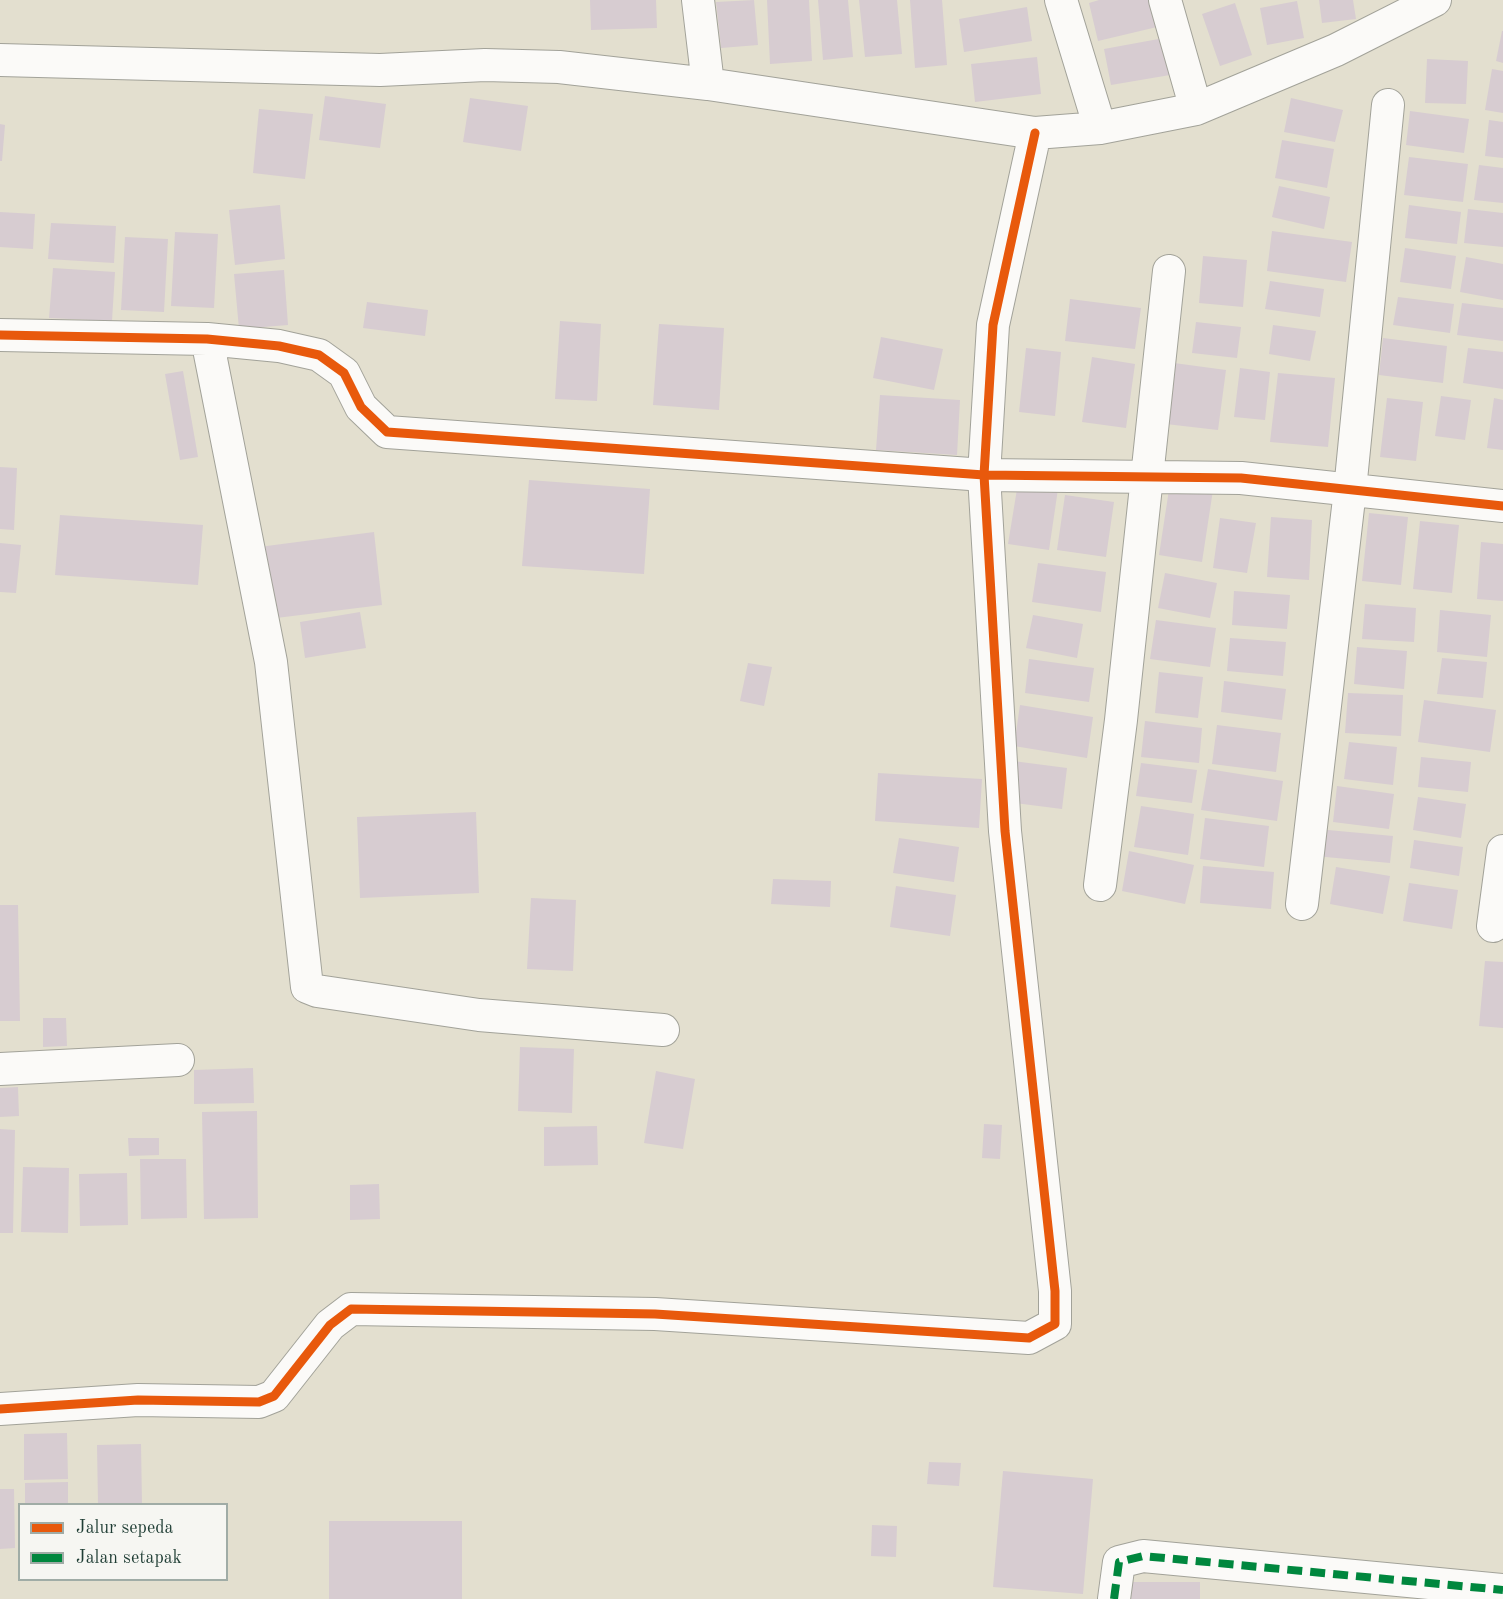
<!DOCTYPE html>
<html>
<head>
<meta charset="utf-8">
<style>
  body { margin:0 }
  #map { position:relative; width:1503px; height:1599px; overflow:hidden; background:#e3dfcf; font-family:"Old Standard TT",serif }
  canvas { display:block }
  .legend { position:absolute; left:18px; top:1503px; width:210px; height:78px; box-sizing:border-box; background:#f6f6f2; border:2px solid #a0aca6; margin:0; padding:8px 10px; list-style:none; font-size:18px; color:#1f3d34 }
  .legend li { display:flex; align-items:center; gap:12px; height:30px }
  .legend b { width:30px; border:2px solid #a0aca6 }
</style>
</head>
<body>
<div id="map">
<canvas width="1503" height="1599"></canvas>
<ul class="legend">
<li><b style="height:8px;background:#e8590c"></b>Jalur sepeda</li>
<li><b style="height:8px;background:#00873e"></b>Jalan setapak</li>
</ul>
</div>
<script>
const ctx = document.querySelector('canvas').getContext('2d');
ctx.lineJoin = 'round';
function fillPath(path, color) {
  ctx.fillStyle = color;
  ctx.fill(path, 'evenodd');
}
function toPath(rows) {
  const path = new Path2D();
  for (const r of rows) {
    path.moveTo(r[0], r[1]);
    for (let i = 2; i < r.length; i += 2) path.lineTo(r[i], r[i + 1]);
  }
  return path;
}
function stroke(path, color, width, dash) {
  ctx.strokeStyle = color;
  ctx.lineWidth = width;
  ctx.lineCap = dash ? 'butt' : 'round';
  ctx.setLineDash(dash || []);
  ctx.stroke(path);
}
fillPath(toPath([
  [590,0,656,0,657,28,591,30],
  [754,0,758,45,721,48,716,2],
  [767,0,809,0,812,61,770,64],
  [818,0,848,0,853,57,823,60],
  [859,0,897,0,902,54,865,57],
  [910,0,942,0,947,65,915,68],
  [1099,0,1152,0,1157,27,1098,41,1089,3],
  [1319,0,1353,0,1356,19,1322,23],
  [1297,1,1304,38,1267,45,1260,8],
  [1235,3,1252,55,1220,66,1202,14],
  [1027,7,1032,41,964,52,959,19],
  [1502,31,1503,31,1503,63,1496,61],
  [1164,38,1170,75,1111,85,1104,49],
  [1037,57,1041,94,975,102,971,64],
  [1427,59,1468,61,1466,104,1425,103],
  [1492,69,1503,71,1503,113,1485,110],
  [325,96,386,104,380,148,319,140],
  [470,98,528,106,521,151,463,142],
  [1291,98,1343,110,1335,142,1284,132],
  [259,109,313,114,305,179,253,173],
  [1410,111,1469,119,1464,153,1406,145],
  [1489,120,1503,122,1503,158,1485,156],
  [0,124,5,125,2,161,0,161],
  [1282,140,1334,149,1327,188,1275,178],
  [1409,157,1468,164,1463,202,1404,195],
  [1479,165,1503,168,1503,203,1474,200],
  [1279,186,1330,197,1324,229,1272,217],
  [280,205,285,259,235,265,229,210],
  [1409,205,1461,212,1457,244,1405,238],
  [1468,209,1503,213,1503,247,1464,243],
  [0,212,35,214,33,249,0,247],
  [51,223,116,226,114,263,48,259],
  [1272,231,1352,242,1346,282,1267,271],
  [175,232,218,234,214,308,171,306],
  [125,237,168,239,164,312,121,310],
  [1405,248,1456,256,1451,289,1400,282],
  [1203,256,1247,260,1243,307,1199,303],
  [1466,257,1503,264,1503,300,1460,292],
  [53,268,115,272,112,321,49,318],
  [284,270,288,325,239,329,234,274],
  [1270,281,1324,289,1320,317,1265,309],
  [1398,297,1454,304,1450,333,1393,325],
  [1070,299,1141,308,1135,349,1065,341],
  [367,302,428,310,425,336,363,328],
  [1462,303,1503,308,1503,341,1457,335],
  [560,321,601,324,597,401,555,399],
  [1196,322,1241,327,1237,358,1192,353],
  [659,324,724,328,719,410,653,405],
  [1273,325,1316,331,1310,361,1269,354],
  [881,337,943,349,934,390,873,378],
  [1383,338,1447,346,1443,383,1379,375],
  [1026,348,1061,352,1055,416,1019,412],
  [1468,348,1503,352,1503,389,1463,383],
  [1092,357,1135,364,1126,428,1082,422],
  [1174,363,1226,370,1218,430,1166,424],
  [1240,368,1270,372,1265,420,1234,417],
  [183,371,198,457,180,460,165,374],
  [1278,373,1335,378,1328,447,1270,442],
  [880,395,960,400,957,455,876,450],
  [1441,396,1471,400,1465,440,1435,436],
  [1387,398,1423,402,1416,461,1380,457],
  [1494,398,1503,400,1503,450,1487,448],
  [0,467,17,468,14,530,0,529],
  [529,480,650,489,644,574,522,566],
  [1018,483,1058,489,1049,550,1008,544],
  [1170,483,1213,490,1202,562,1159,555],
  [1065,495,1114,502,1106,557,1057,550],
  [1369,513,1408,517,1401,585,1362,581],
  [60,515,203,525,198,585,55,575],
  [1271,517,1312,520,1309,580,1267,577],
  [1220,518,1256,523,1247,573,1213,568],
  [1420,521,1459,525,1452,593,1413,589],
  [374,532,382,605,268,619,259,547],
  [1481,542,1503,544,1503,601,1477,599],
  [0,543,21,545,16,593,0,592],
  [1038,563,1106,572,1101,612,1032,602],
  [1165,573,1217,583,1210,618,1158,608],
  [1234,591,1290,595,1287,629,1232,625],
  [1365,604,1416,608,1414,642,1362,639],
  [1440,610,1491,615,1487,657,1437,652],
  [360,612,366,648,305,658,300,622],
  [1033,615,1083,624,1077,658,1026,648],
  [1156,620,1216,628,1210,667,1150,659],
  [1230,638,1286,642,1283,676,1227,671],
  [1357,647,1407,651,1404,689,1354,684],
  [1442,658,1487,662,1483,698,1437,694],
  [1029,659,1094,668,1089,702,1025,693],
  [748,663,772,667,764,706,740,701],
  [1159,672,1203,677,1198,718,1155,713],
  [1224,681,1286,689,1282,720,1221,712],
  [1348,693,1403,695,1401,736,1345,733],
  [1424,700,1496,710,1490,752,1418,742],
  [1020,705,1093,717,1087,758,1014,746],
  [1145,721,1202,728,1199,763,1141,757],
  [1217,725,1281,733,1276,772,1212,764],
  [1349,742,1397,747,1393,785,1344,779],
  [1421,757,1471,762,1468,792,1418,787],
  [1013,761,1067,768,1062,809,1007,802],
  [1141,763,1197,770,1192,803,1136,796],
  [1208,769,1283,781,1277,821,1201,810],
  [878,773,982,779,979,828,875,821],
  [1337,786,1394,794,1389,829,1333,822],
  [1418,797,1466,804,1461,838,1413,830],
  [1141,806,1194,814,1188,855,1134,847],
  [476,812,479,893,360,898,357,817],
  [1205,818,1269,826,1264,867,1200,859],
  [1317,829,1393,836,1390,863,1315,856],
  [899,838,959,847,954,882,893,873],
  [1414,840,1463,847,1459,876,1410,868],
  [1129,851,1194,865,1185,904,1122,891],
  [1203,866,1274,872,1271,909,1200,903],
  [1336,867,1390,876,1383,914,1330,904],
  [773,879,831,881,830,907,771,904],
  [1409,883,1458,890,1452,929,1403,921],
  [896,886,956,895,950,936,890,927],
  [531,898,576,900,573,971,527,969],
  [0,905,18,905,20,1021,0,1021],
  [1485,961,1503,962,1503,1028,1479,1026],
  [43,1018,66,1018,67,1046,43,1047],
  [520,1047,574,1049,572,1113,518,1111],
  [253,1068,254,1103,194,1104,194,1070],
  [656,1071,695,1079,683,1149,644,1143],
  [18,1087,19,1116,0,1117,0,1088],
  [257,1111,258,1218,204,1219,202,1112],
  [984,1124,1002,1125,1000,1159,982,1158],
  [597,1126,598,1165,544,1166,544,1127],
  [0,1129,15,1130,13,1233,0,1233],
  [128,1138,159,1138,159,1155,129,1156],
  [140,1159,186,1159,187,1218,141,1219],
  [23,1167,69,1168,68,1233,21,1232],
  [127,1173,128,1225,80,1226,79,1174],
  [379,1184,380,1219,350,1220,350,1185],
  [67,1433,68,1479,24,1480,24,1434],
  [141,1444,142,1504,98,1504,97,1445],
  [929,1462,961,1463,959,1486,927,1484],
  [1003,1471,1093,1479,1083,1594,993,1587],
  [68,1482,68,1504,25,1504,25,1483],
  [0,1489,14,1489,15,1548,0,1549],
  [329,1521,462,1521,462,1599,329,1599],
  [872,1525,897,1526,896,1557,871,1556],
  [1132,1582,1200,1582,1200,1599,1131,1599]
]), '#d7ccd1');
const street = toPath([
  [698,0,708,84],
  [1061,0,1100,128],
  [1165,0,1196,109],
  [0,60,380,70,485,65,559,67,708,84,1035,133,1100,128,1196,109,1336,50,1435,0],
  [0,335,207,339,279,346,319,355,344,373,361,407,387,432,984,475,1241,478,1503,506],
  [207,339,271,662,307,987,317,991,479,1015,663,1030],
  [1100,885,1121,720,1169,271],
  [1302,904,1350,490,1388,105],
  [1493,926,1503,851],
  [0,1069,178,1060],
  [0,1409,138,1400,259,1402,274,1396,330,1325,351,1309,655,1314,1029,1338,1055,1324,1055,1291,1005,831,984,475,993,325,1035,133],
  [1114,1599,1119,1562,1143,1556,1503,1590]
]);
stroke(street, '#a2a299', 34);
stroke(street, '#fbfaf8', 32);
stroke(toPath([
  [1114,1599,1119,1562,1143,1556,1503,1590]
]), '#00873e', 8, [15, 8]);
stroke(toPath([
  [0,335,207,339,279,346,319,355,344,373,361,407,387,432,984,475,1241,478,1503,506],
  [0,1409,138,1400,259,1402,274,1396,330,1325,351,1309,655,1314,1029,1338,1055,1324,1055,1291,1005,831,984,475,993,325,1035,133]
]), '#e8590c', 9);
</script>
</body>
</html>
